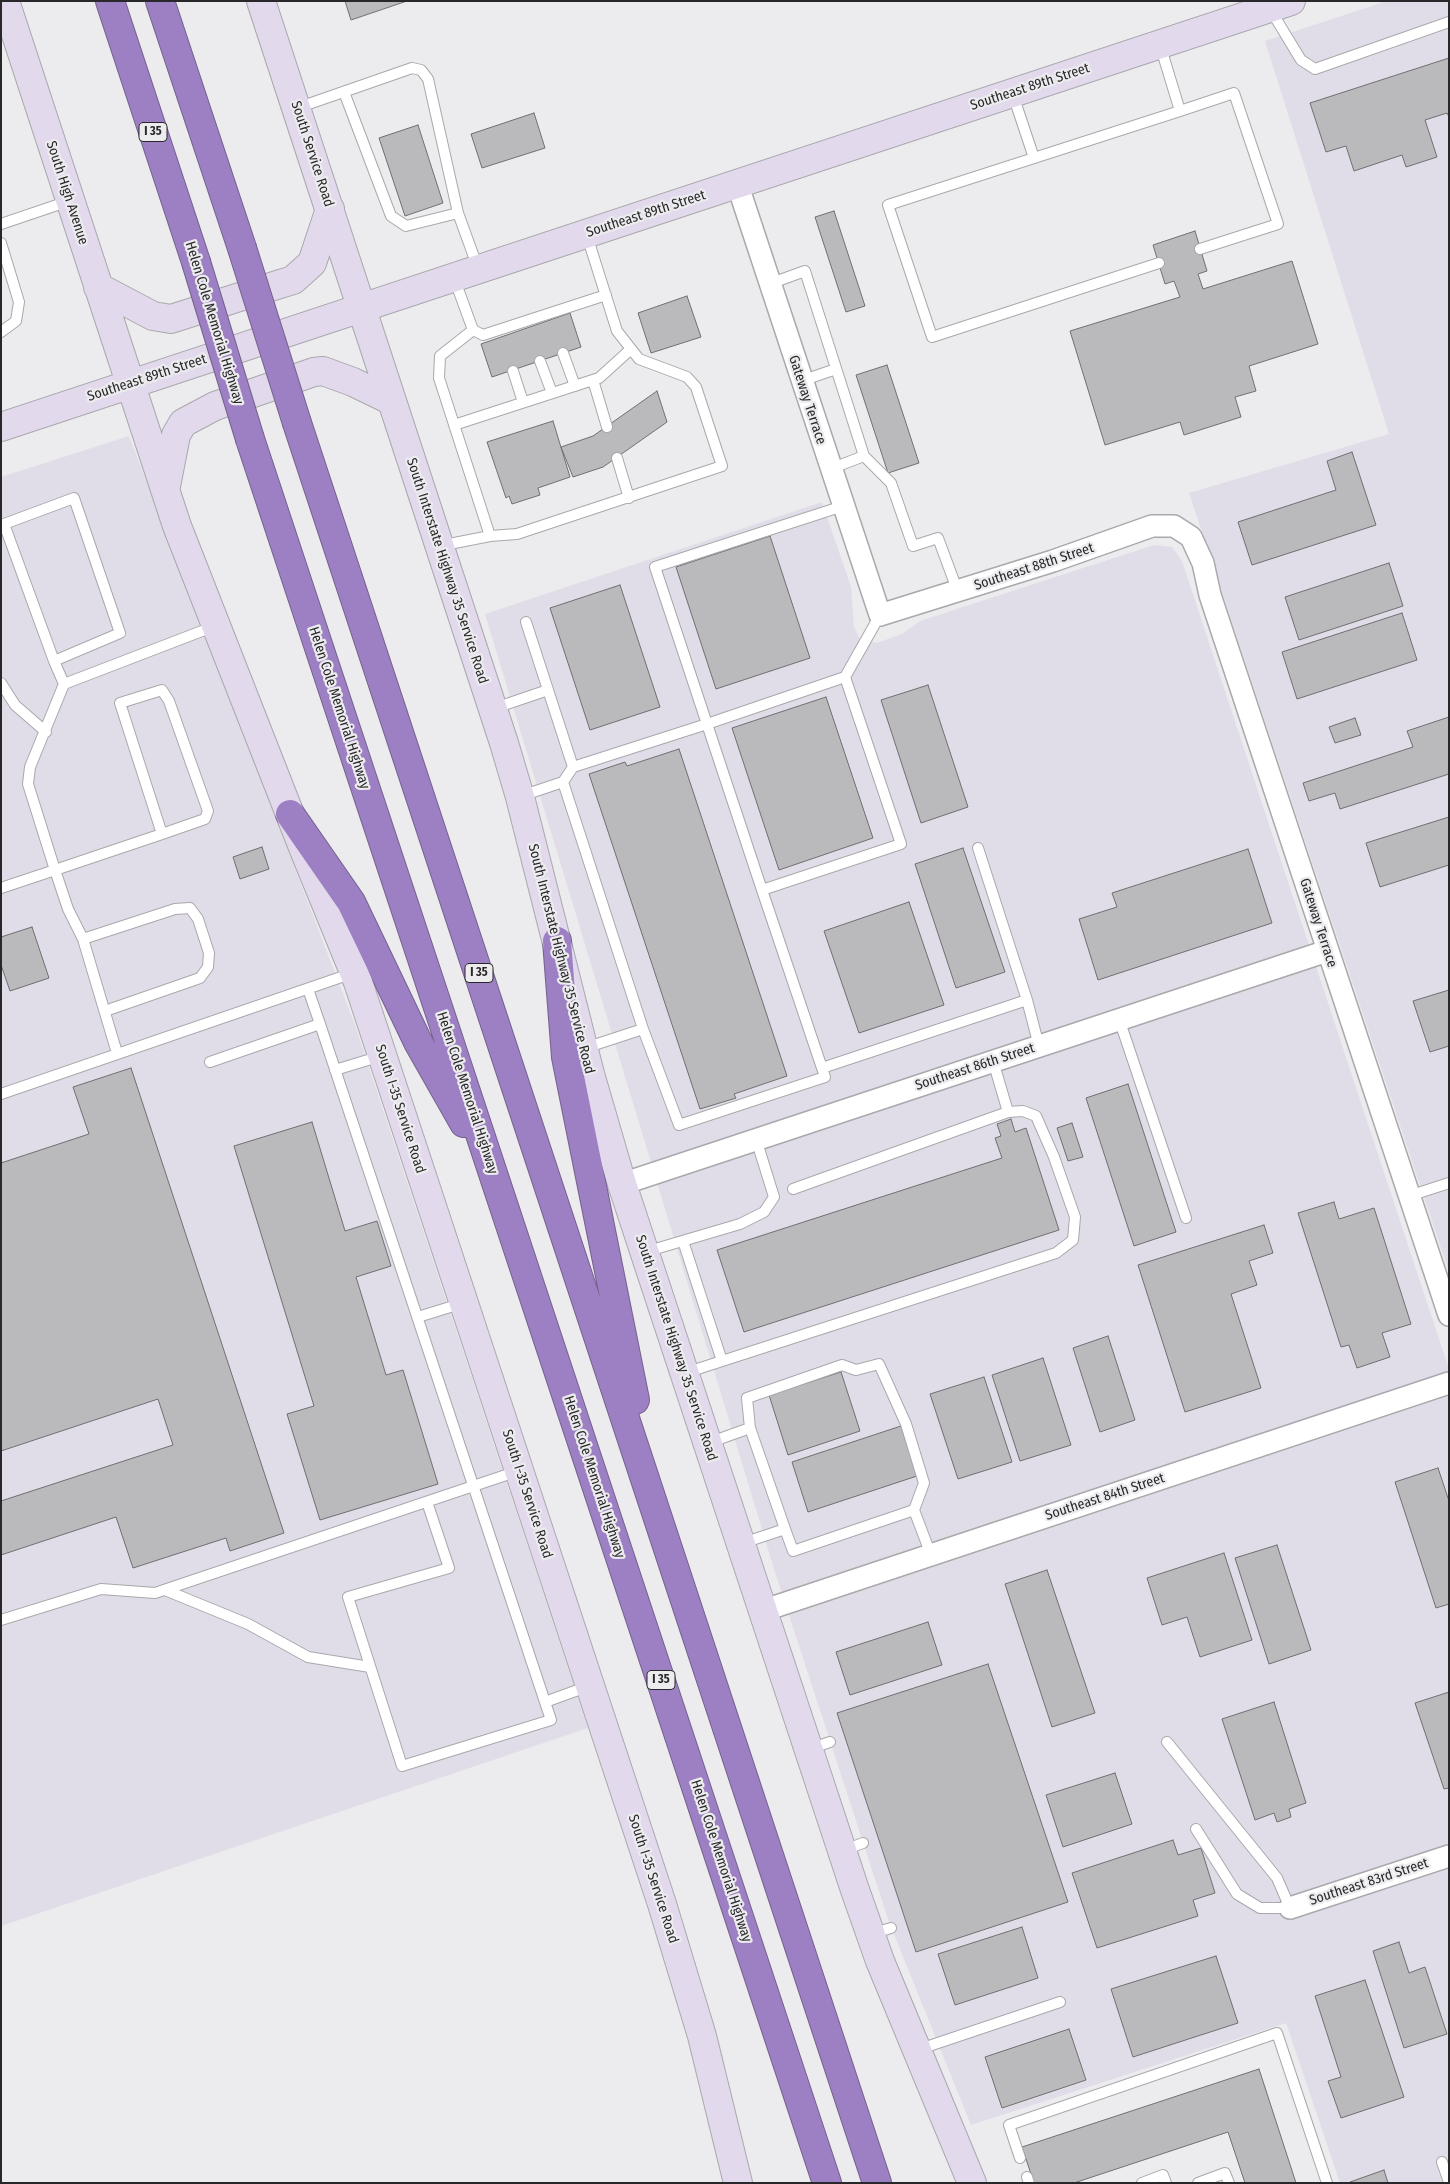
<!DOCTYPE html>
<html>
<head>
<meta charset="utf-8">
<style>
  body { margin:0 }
  #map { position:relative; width:1450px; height:2184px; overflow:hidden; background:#ecebee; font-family:"Fira Sans Condensed",sans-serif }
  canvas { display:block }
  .frame { position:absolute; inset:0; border:2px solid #282729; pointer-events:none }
</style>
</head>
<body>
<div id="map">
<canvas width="1450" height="2184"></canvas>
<div class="frame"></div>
</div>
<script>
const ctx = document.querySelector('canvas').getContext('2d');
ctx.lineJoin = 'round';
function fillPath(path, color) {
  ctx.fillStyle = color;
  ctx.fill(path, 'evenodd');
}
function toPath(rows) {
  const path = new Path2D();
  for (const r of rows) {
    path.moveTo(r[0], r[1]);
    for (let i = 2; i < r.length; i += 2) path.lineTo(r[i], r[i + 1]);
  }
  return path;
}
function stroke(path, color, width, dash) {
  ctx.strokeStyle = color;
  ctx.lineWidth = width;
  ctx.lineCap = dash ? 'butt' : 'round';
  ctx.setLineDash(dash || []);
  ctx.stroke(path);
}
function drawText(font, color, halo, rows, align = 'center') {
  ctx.font = font + ' "Fira Sans Condensed",sans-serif';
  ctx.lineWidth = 4.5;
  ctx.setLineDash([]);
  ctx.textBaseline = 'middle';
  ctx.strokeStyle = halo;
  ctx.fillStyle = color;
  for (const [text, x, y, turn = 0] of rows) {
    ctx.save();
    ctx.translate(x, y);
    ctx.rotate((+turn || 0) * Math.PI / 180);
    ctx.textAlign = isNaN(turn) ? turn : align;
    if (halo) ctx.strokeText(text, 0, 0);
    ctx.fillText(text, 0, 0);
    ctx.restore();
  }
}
fillPath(toPath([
  [1387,1,1449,1,1449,1272,1189,493,1389,434,1265,41],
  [129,436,355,1025,588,1728,1,1926,1,477],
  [822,502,851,587,854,627,860,639,877,643,902,634,920,621,1154,545,1172,547,1182,561,1449,1369,1449,2183,1340,2183,1286,2023,971,2125,889,1922,774,1569,485,614]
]), '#e1dde8');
const building = toPath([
  [345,1,407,1,351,20,345,1],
  [1449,58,1449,117,1447,113,1425,120,1437,157,1406,167,1402,155,1354,171,1346,146,1326,152,1310,103,1449,58],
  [534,113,545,148,482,168,471,134,534,113],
  [418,125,443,203,405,216,379,138,418,125],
  [834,211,865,306,846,312,815,217,834,211],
  [1195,231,1207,271,1198,274,1203,289,1292,261,1318,344,1249,366,1256,391,1235,397,1241,417,1184,435,1180,422,1105,445,1070,331,1180,297,1174,281,1165,284,1153,245,1195,231],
  [687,296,701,337,651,353,638,313,687,296],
  [570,313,581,347,492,377,481,344,570,313],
  [887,365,919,463,888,473,856,375,887,365],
  [657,391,667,422,603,467,573,477,561,447,593,436,657,391],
  [553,421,570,477,538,488,540,495,512,504,509,496,506,498,487,442,553,421],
  [1352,452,1376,525,1252,565,1238,522,1336,490,1327,461,1352,452],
  [770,536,810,658,716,689,676,567,770,536],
  [1389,563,1403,606,1299,640,1285,597,1389,563],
  [620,585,660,707,590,730,550,608,620,585],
  [1402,613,1417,660,1297,699,1282,652,1402,613],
  [928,685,968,807,921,823,881,700,928,685],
  [826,697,873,838,779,870,732,728,826,697],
  [1449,717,1449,774,1340,809,1335,793,1309,801,1303,783,1413,747,1407,731,1449,717],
  [1355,718,1361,735,1335,743,1329,727,1355,718],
  [679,749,787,1076,734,1094,736,1098,700,1109,589,774,625,762,627,766,679,749],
  [1449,817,1449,865,1380,887,1366,843,1449,817],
  [262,847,269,869,240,879,233,857,262,847],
  [963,848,1005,972,956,988,915,864,963,848],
  [1248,849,1272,923,1098,980,1079,919,1117,907,1112,893,1248,849],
  [909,902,944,1005,859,1033,824,931,909,902],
  [32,927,49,978,10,991,1,965,1,937,32,927],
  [1449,990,1449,1046,1430,1052,1413,1001,1449,990],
  [131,1068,284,1533,230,1551,226,1538,133,1568,116,1517,1,1555,1,1501,173,1445,158,1399,1,1451,1,1163,89,1134,73,1087,131,1068],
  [1128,1084,1176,1232,1134,1246,1086,1098,1128,1084],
  [1011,1119,1015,1132,1026,1128,1059,1230,744,1332,717,1250,1002,1158,995,1138,1001,1136,997,1124,1011,1119],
  [312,1122,345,1231,377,1221,391,1266,356,1277,386,1375,403,1370,438,1484,320,1520,287,1414,314,1406,234,1146,312,1122],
  [1072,1123,1083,1157,1068,1161,1057,1128,1072,1123],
  [1334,1202,1339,1219,1374,1208,1411,1324,1382,1333,1390,1357,1357,1368,1349,1345,1341,1347,1298,1213,1334,1202],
  [1264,1225,1273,1253,1249,1261,1257,1285,1231,1294,1261,1388,1185,1412,1138,1265,1264,1225],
  [1108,1336,1135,1420,1100,1432,1073,1348,1108,1336],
  [1043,1358,1071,1445,1020,1461,992,1375,1043,1358],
  [841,1372,860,1431,788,1455,769,1395,841,1372],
  [984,1377,1012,1462,958,1479,930,1394,984,1377],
  [901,1426,917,1476,808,1512,792,1462,901,1426],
  [1438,1468,1449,1501,1449,1604,1436,1608,1395,1482,1438,1468],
  [1277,1545,1311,1650,1269,1664,1235,1558,1277,1545],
  [1224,1553,1252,1640,1200,1657,1187,1617,1162,1625,1147,1578,1224,1553],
  [1047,1570,1095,1713,1052,1727,1005,1584,1047,1570],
  [928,1622,942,1665,850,1695,836,1652,928,1622],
  [988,1664,1068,1902,916,1952,837,1713,988,1664],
  [1449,1692,1449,1788,1444,1789,1415,1703,1449,1692],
  [1274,1702,1306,1803,1289,1809,1291,1817,1277,1822,1274,1813,1255,1820,1222,1719,1274,1702],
  [1115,1773,1132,1824,1063,1847,1046,1795,1115,1773],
  [1173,1840,1178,1855,1201,1848,1215,1893,1193,1900,1198,1916,1097,1948,1072,1873,1173,1840],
  [1022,1927,1038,1978,955,2005,938,1954,1022,1927],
  [1399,1942,1409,1973,1425,1967,1447,2034,1404,2048,1373,1951,1399,1942],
  [1216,1956,1238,2023,1133,2057,1111,1989,1216,1956],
  [1365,1980,1404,2097,1341,2118,1328,2081,1341,2077,1315,1996,1365,1980],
  [1069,2029,1086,2080,1002,2108,985,2057,1069,2029],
  [1259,2069,1296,2183,1245,2183,1228,2132,1074,2183,1034,2183,1022,2147,1259,2069],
  [1384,2170,1388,2183,1350,2183,1350,2182,1384,2170]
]);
fillPath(building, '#bab9bc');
stroke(building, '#706f72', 1);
const lane = toPath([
  [1270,9,1301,60,1315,69,1449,22],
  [344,92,391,216,406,226,458,213],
  [1013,95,1034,158],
  [297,108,412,68,421,70,428,79,458,213,478,268],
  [1180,111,1234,93,1278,224,1200,249],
  [1,224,69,201],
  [1,243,19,302,16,321,1,332],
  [1159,263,932,337,888,205,1180,111,1160,45],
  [454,278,473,330,483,335,606,295],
  [769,284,805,271,864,456,830,469],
  [473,330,440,356,439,378,490,536],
  [563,353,575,386],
  [540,361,552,393],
  [513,371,523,402],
  [593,380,607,427],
  [801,381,836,369],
  [454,425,599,378,631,349],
  [864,456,891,483,913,546,938,538,958,592],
  [617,458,629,498],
  [843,506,655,567,707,724,762,890,822,1068,825,1077,679,1125,643,1029,563,782,573,767,707,724,845,677,880,615],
  [439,546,490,536,517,534,722,466,696,387,687,377,639,359,617,331,587,236],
  [526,622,573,767],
  [54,661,4,524,74,498,120,633,54,661,64,684],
  [1,683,15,705,46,732],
  [495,708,548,690],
  [521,796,563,782],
  [162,834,120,703,162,690,169,701,208,811,205,819,162,834,55,870,28,784,30,767,64,684,215,626],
  [978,848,1027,1000,1039,1046],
  [1,888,55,870,68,909,83,939,117,1053],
  [762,890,901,844,845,677],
  [83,939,175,909,190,908,198,919,209,953,208,967,200,978,105,1011],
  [308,989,320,1024],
  [1119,1019,1186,1218],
  [585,1048,643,1029],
  [993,1061,1008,1112],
  [210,1062,320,1024,545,1702],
  [822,1068,1027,1000],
  [335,1070,381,1056],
  [1,1094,353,973],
  [1409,1196,1449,1183],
  [683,1241,722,1361],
  [645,1252,740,1224,764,1212,774,1197,756,1139],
  [418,1317,463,1303],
  [685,1373,1056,1253,1073,1240,1075,1217,1054,1157,1036,1116,1023,1111,1008,1112,793,1189],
  [750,1428,747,1398,842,1365,856,1370,879,1364,906,1424,924,1483,914,1510],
  [708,1443,750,1428,785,1529],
  [427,1502,449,1568,348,1597,402,1766,551,1720,545,1702,589,1686],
  [743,1543,785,1529,793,1551,914,1510,931,1555],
  [165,1590,248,1624,308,1657,370,1667],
  [1,1620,101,1589,155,1593,518,1471],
  [1167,1742,1277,1878,1290,1908,1260,1908,1237,1894,1196,1829],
  [809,1749,830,1742],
  [842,1851,863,1843],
  [871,1934,891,1928],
  [917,2050,1060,2002],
  [1020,2158,1009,2125,1277,2033,1327,2183],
  [1442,2162,1449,2182],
  [1027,2177,1029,2183],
  [1142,2183,1163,2175,1166,2183],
  [1198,2183,1225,2173,1229,2183]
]);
const street = toPath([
  [737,183,880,615,1053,561,1152,526,1174,526,1191,537,1203,563,1210,595,1449,1315],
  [622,1184,1327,951],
  [762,1611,1449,1383],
  [1290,1908,1449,1856]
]);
const secondary = toPath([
  [5,1,177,526,304,850,358,982,662,1904,702,2036,738,2183],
  [261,1,504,743,520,797,590,1074,622,1184,855,1890,880,1961,972,2183],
  [98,287,153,316,171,319,280,284,293,280,312,263,330,209],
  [1,427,1291,1],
  [166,486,176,435,183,423,215,406,314,372,323,371,353,382,390,400]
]);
const highway = toPath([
  [110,1,196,262],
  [160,1,242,248],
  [297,423,877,2183],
  [250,439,827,2183],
  [290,814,351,902,418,1042,464,1123],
  [557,941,566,1057,635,1400]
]);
stroke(lane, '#a9a8ac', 12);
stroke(street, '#a9a8ac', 24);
stroke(secondary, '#a9a8ac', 30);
stroke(highway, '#74618d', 30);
stroke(lane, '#fff', 10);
stroke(street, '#fff', 21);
stroke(secondary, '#e2d9ed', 28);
stroke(highway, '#9d80c3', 28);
const highwayBridge = toPath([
  [242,248,297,423],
  [196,262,250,439]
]);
stroke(highwayBridge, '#74618d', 30, []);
stroke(highwayBridge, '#9d80c3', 28);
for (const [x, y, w] of [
  [153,132,28],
  [479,973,28],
  [661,1680,28]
]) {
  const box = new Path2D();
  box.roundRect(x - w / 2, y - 9.5, w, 19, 4);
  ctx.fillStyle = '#ecebee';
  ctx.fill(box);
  stroke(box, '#282729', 1);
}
drawText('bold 12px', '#282729', null, [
  ["I 35",153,132],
  ["I 35",479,973],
  ["I 35",661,1680]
]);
drawText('14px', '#282729', '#ecebee', [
  ["Southeast 89th Street",1030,87,-18],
  ["South Service Road",312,154,72],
  ["South High Avenue",67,193,72],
  ["Southeast 89th Street",646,214,-18],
  ["Helen Cole Memorial Highway",214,323,73],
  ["Southeast 89th Street",147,378,-18],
  ["Gateway Terrace",807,400,72],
  ["Southeast 88th Street",1034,567,-18],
  ["South Interstate Highway 35 Service Road",447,571,72],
  ["Helen Cole Memorial Highway",339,708,72],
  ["Gateway Terrace",1318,923,72],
  ["South Interstate Highway 35 Service Road",561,959,76],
  ["Southeast 86th Street",975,1067,-18],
  ["Helen Cole Memorial Highway",467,1093,72],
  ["South I-35 Service Road",400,1109,72],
  ["South Interstate Highway 35 Service Road",676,1348,72],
  ["Helen Cole Memorial Highway",594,1477,72],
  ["South I-35 Service Road",527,1494,72],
  ["Southeast 84th Street",1105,1497,-18],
  ["Helen Cole Memorial Highway",721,1861,72],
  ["South I-35 Service Road",653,1879,72],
  ["Southeast 83rd Street",1369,1882,-18]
]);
</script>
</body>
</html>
